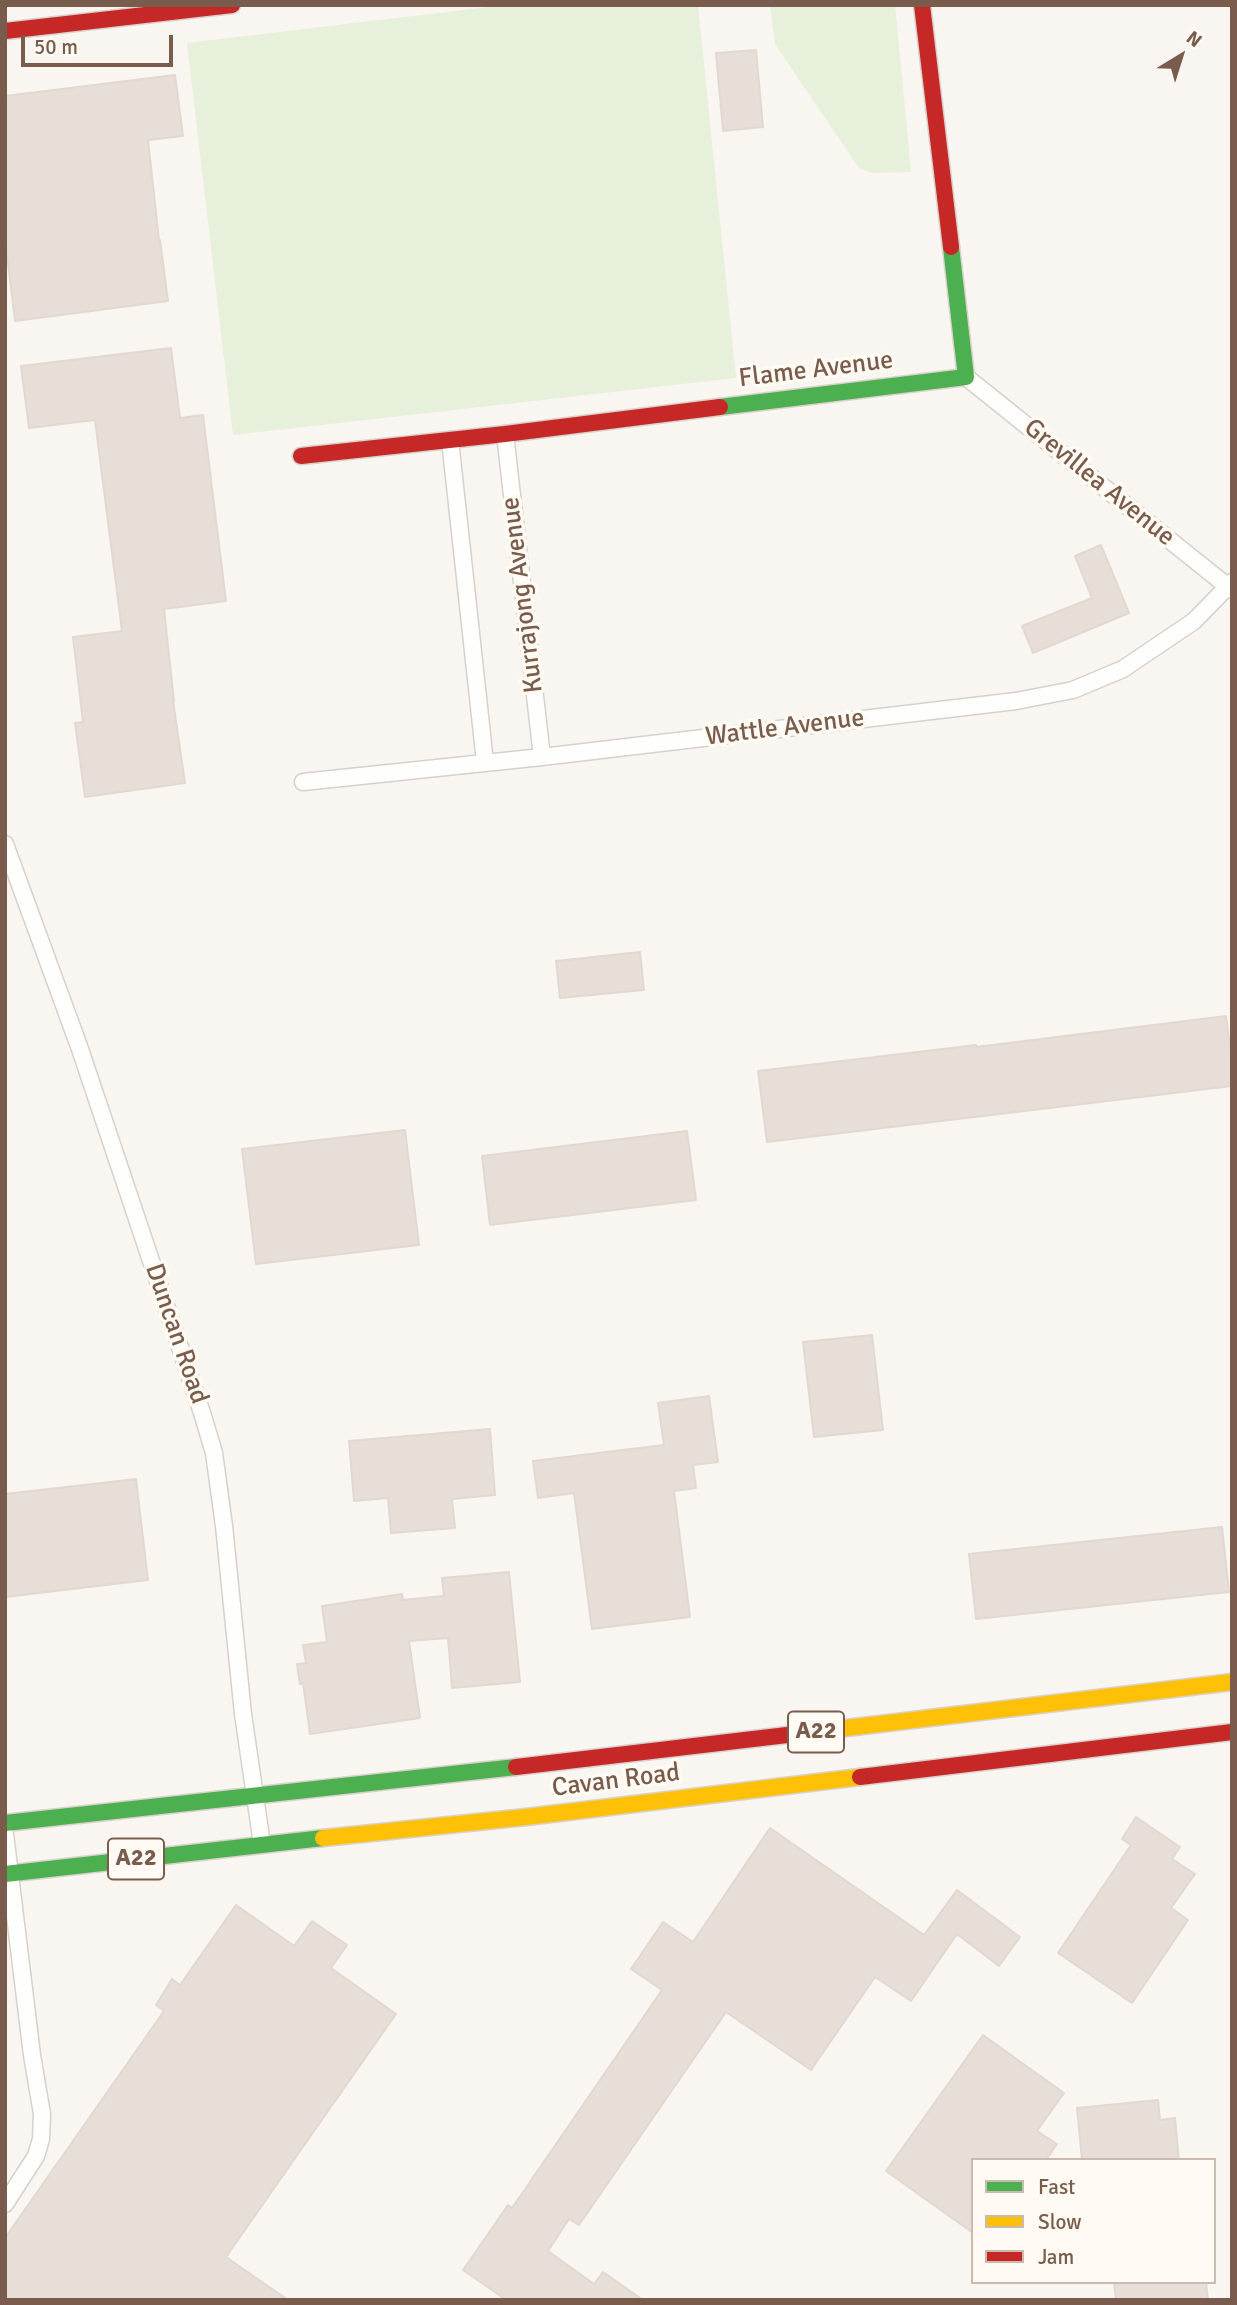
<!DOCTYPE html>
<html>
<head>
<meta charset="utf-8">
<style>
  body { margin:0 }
  #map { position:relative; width:1237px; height:2305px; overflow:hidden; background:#f9f5f0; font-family:Signika,sans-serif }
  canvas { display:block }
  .frame { position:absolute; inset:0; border:7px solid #7a5c4d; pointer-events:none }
  .legend { position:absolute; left:971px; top:2158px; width:245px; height:126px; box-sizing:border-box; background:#fffaf3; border:2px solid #cabbb1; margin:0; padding:9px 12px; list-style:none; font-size:21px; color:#7a5c4d }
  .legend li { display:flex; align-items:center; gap:14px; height:35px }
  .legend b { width:35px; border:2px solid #cabbb1 }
  .north { position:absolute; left:1146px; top:21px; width:70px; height:70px; -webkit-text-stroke:5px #fffaf3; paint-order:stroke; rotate:38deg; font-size:19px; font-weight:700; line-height:28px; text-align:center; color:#7a5c4d }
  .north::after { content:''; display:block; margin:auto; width:24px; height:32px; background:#7a5c4d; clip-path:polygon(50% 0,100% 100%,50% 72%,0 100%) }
  .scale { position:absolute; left:21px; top:35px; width:152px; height:32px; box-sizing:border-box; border:4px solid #7a5c4d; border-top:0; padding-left:9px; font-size:21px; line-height:24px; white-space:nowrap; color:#7a5c4d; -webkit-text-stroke:5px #fffaf3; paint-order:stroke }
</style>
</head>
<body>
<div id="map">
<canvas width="1237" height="2305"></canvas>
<div class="frame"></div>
<ul class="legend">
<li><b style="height:9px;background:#4caf50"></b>Fast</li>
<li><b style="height:9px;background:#ffc107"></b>Slow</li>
<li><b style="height:9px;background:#c62828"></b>Jam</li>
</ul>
<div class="north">N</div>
<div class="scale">50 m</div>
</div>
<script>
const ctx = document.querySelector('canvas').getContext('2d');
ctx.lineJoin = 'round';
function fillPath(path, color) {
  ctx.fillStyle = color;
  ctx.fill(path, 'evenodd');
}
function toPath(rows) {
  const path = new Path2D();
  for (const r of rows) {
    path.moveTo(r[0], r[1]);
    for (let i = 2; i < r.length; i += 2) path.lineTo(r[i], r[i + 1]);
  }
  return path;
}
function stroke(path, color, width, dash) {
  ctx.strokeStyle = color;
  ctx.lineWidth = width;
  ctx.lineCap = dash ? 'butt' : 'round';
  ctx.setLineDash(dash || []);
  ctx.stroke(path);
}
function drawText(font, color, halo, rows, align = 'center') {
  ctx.font = font + ' Signika,sans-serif';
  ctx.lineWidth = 7;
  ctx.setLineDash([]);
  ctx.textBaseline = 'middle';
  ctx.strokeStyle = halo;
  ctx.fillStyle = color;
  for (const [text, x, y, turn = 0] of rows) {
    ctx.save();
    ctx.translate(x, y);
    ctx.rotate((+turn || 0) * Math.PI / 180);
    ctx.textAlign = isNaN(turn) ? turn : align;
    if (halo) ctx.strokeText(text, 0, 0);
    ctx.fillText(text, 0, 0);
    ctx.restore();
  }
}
fillPath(toPath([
  [505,5,698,5,736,378,233,435,187,43],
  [770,5,895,5,911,172,871,173,859,168,775,44]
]), '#e7f0db');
const building = toPath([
  [756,50,763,127,723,131,716,53,756,50],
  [175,75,183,136,148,140,159,240,160,240,168,301,15,321,5,238,5,96,175,75],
  [171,348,180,418,203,415,226,601,164,609,174,701,173,701,185,783,85,797,75,723,83,722,73,637,122,631,95,420,29,428,21,366,171,348],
  [1101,545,1129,613,1033,653,1022,626,1092,598,1075,556,1101,545],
  [640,952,644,990,560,998,556,961,640,952],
  [1226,1016,1232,1063,1232,1086,767,1142,758,1071,976,1045,976,1047,1226,1016],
  [405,1130,419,1245,256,1264,242,1149,405,1130],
  [687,1131,696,1200,490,1225,482,1156,687,1131],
  [872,1335,883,1430,814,1437,803,1342,872,1335],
  [709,1396,718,1462,693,1465,696,1488,674,1491,690,1617,592,1629,574,1493,538,1498,533,1461,664,1445,658,1403,709,1396],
  [490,1429,495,1495,452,1499,455,1528,391,1533,388,1498,354,1501,349,1441,490,1429],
  [136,1479,148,1580,5,1597,5,1494,136,1479],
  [1222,1527,1229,1592,976,1619,969,1554,1222,1527],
  [509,1572,520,1682,452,1688,448,1638,409,1641,420,1718,310,1734,303,1683,300,1684,297,1664,306,1663,303,1645,327,1642,322,1606,402,1594,403,1600,444,1596,442,1578,509,1572],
  [1136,1817,1180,1847,1172,1859,1195,1874,1171,1908,1188,1920,1132,2003,1058,1953,1131,1845,1122,1839,1136,1817],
  [770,1828,924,1935,957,1890,1020,1937,999,1966,957,1934,911,2001,875,1977,811,2070,726,2012,579,2225,569,2219,548,2251,594,2284,603,2272,643,2300,506,2300,463,2270,508,2205,512,2208,662,1990,631,1969,663,1922,693,1942,770,1828],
  [236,1905,294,1946,312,1921,347,1945,331,1968,396,2014,226,2257,288,2300,5,2300,5,2238,164,2011,156,2005,172,1979,180,1985,236,1905],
  [983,2035,1064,2093,1037,2131,1057,2144,1046,2160,973,2160,973,2233,886,2171,983,2035],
  [1158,2100,1160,2120,1175,2118,1179,2160,1082,2160,1077,2108,1158,2100],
  [1114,2282,1206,2282,1208,2300,1116,2300,1114,2282]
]);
fillPath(building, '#e6ded7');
stroke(building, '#e2d8d2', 2);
const street = toPath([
  [966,377,1232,590],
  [505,434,542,757],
  [450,440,485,762],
  [303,782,542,757,1016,701,1073,690,1123,669,1194,621,1232,582],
  [5,844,80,1049,203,1416,214,1453,224,1526,243,1714,262,1844],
  [5,1834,32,2055,42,2114,41,2139,36,2156,5,2204]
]);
const fast = toPath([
  [720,407,966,377,951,247],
  [5,1823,516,1767],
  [5,1874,323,1838]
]);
const slow = toPath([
  [804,1733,1232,1682],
  [323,1838,526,1817,860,1777]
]);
const jam = toPath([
  [922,5,951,247],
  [5,31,232,5],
  [301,456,505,434,720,407],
  [516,1767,804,1733],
  [860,1777,1232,1732]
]);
stroke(street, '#d7d1cb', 19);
stroke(fast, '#d9d2cb', 19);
stroke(slow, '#d9d2cb', 19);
stroke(jam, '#d9d2cb', 19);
stroke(street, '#fefefd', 16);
stroke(fast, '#4caf50', 16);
stroke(slow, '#ffc107', 16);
stroke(jam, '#c62828', 16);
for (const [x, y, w] of [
  [816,1732,56],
  [136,1859,56]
]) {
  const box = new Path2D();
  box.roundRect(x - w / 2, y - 20.5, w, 41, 5);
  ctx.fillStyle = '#fffaf3';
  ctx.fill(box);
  stroke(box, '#7a5c4d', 2);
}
drawText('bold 24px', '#7a5c4d', null, [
  ["A22",816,1732],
  ["A22",136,1859]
]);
drawText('26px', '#7a5c4d', '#fffaf3', [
  ["Flame Avenue",816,370,-7],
  ["Grevillea Avenue",1099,483,39],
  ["Kurrajong Avenue",523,595,-97],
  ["Wattle Avenue",785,728,-7],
  ["Duncan Road",176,1334,71],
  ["Cavan Road",616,1781,-7]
]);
</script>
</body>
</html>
